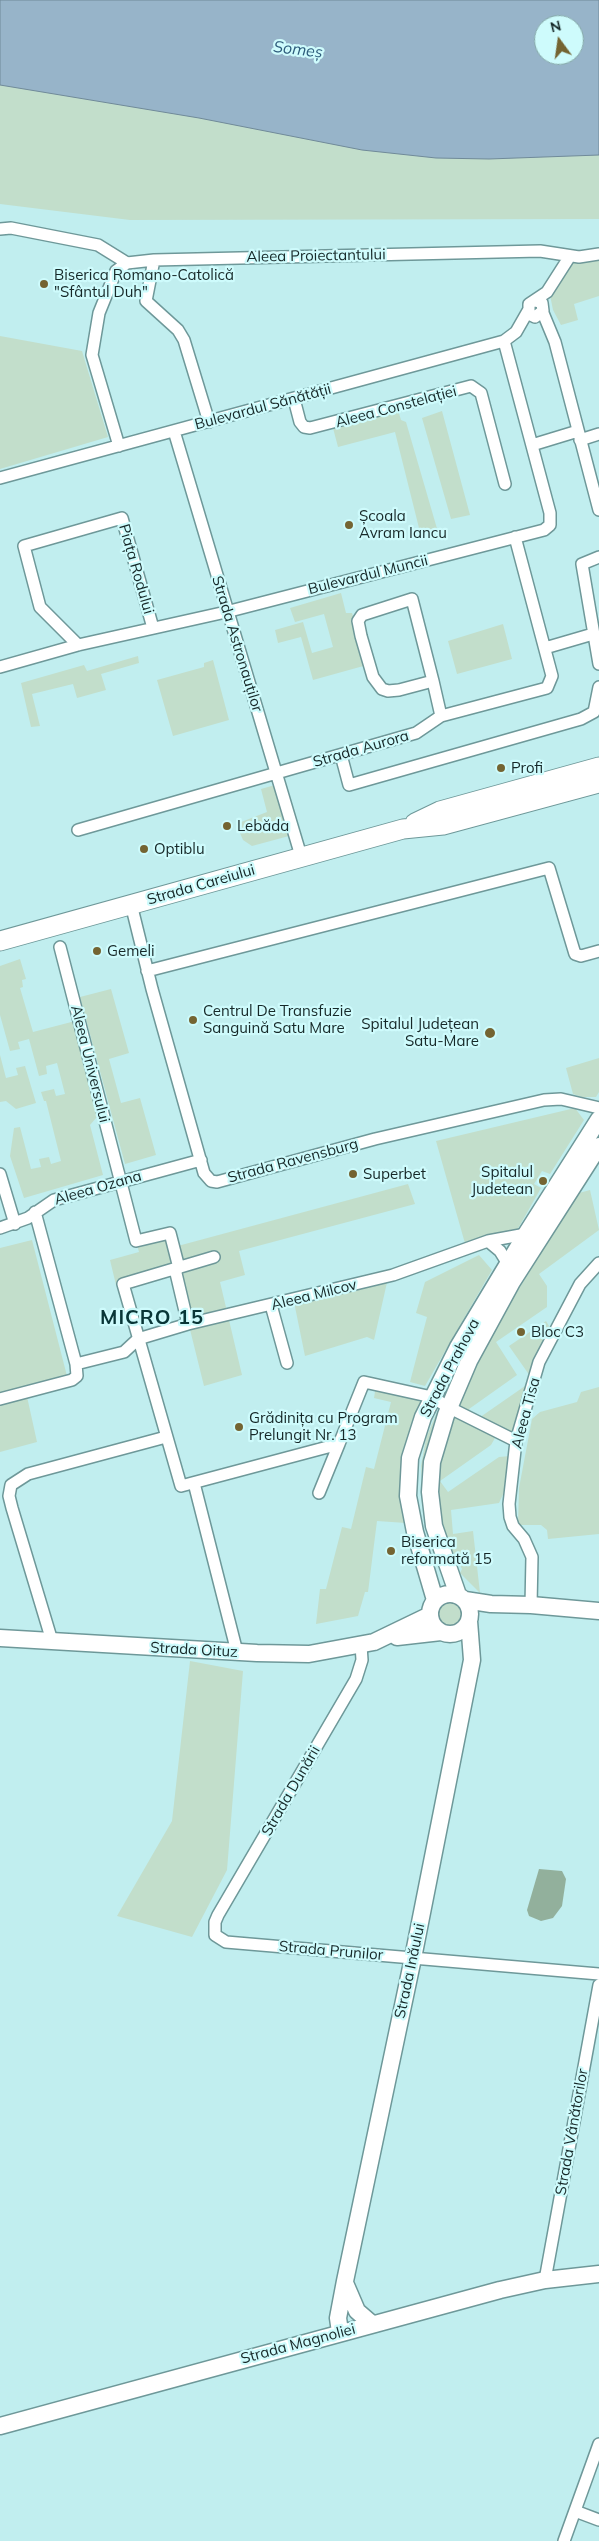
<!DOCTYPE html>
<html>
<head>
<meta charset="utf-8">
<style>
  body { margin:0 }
  #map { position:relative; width:599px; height:2541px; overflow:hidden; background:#c1eeef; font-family:Mulish,sans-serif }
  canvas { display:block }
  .north { position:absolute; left:534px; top:15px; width:50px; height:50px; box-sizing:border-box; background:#cefbfc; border:1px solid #84a7a7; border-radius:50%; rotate:346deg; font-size:14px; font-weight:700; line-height:20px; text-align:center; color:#162828 }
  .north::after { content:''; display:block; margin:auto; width:18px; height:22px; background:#746432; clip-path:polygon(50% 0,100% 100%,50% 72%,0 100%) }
</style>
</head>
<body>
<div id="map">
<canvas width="599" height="2541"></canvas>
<div class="north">N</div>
</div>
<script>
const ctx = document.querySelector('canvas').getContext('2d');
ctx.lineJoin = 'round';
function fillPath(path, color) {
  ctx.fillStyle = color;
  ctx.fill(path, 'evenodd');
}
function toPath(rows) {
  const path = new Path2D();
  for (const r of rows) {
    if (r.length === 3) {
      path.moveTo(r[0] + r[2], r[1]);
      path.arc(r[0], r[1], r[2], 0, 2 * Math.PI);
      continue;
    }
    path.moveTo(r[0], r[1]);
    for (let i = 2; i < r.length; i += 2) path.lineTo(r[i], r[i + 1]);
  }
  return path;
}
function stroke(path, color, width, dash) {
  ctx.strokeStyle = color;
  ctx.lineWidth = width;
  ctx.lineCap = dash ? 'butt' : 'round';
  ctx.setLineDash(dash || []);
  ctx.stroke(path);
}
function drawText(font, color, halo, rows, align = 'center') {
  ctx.font = font + ' Mulish,sans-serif';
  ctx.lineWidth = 4.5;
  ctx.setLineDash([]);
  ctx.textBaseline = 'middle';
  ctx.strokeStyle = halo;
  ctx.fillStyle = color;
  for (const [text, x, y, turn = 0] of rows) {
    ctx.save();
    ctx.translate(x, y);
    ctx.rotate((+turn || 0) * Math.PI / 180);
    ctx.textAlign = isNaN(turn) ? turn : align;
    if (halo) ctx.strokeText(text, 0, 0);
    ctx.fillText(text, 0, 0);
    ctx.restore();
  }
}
fillPath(toPath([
  [0,0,599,0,599,219,130,220,0,204],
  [544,25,574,25,574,55,544,55],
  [599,257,599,296,574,304,578,320,561,325,553,310,550,295,571,262],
  [0,336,82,351,108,437,0,469],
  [398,410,401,420,406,422,438,532,421,536,395,432,338,447,333,428],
  [442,411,470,515,451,519,422,418],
  [341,593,346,613,352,613,367,665,313,680,301,637,278,643,275,630,303,622,312,653,333,647,324,614,295,622,290,608],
  [503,624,512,659,457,674,448,641],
  [138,656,139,663,101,674,106,690,77,698,73,684,32,694,40,726,31,727,21,683,84,665,87,671],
  [213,660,229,720,173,736,157,680,204,667,204,663],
  [275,785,289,836,252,846,243,840,236,824,267,812,261,789],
  [20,959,26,979,22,980,23,987,20,988,33,1032,79,1020,102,1111,90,1125,103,1175,24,1198,10,1156,14,1128,20,1127,31,1169,41,1167,39,1159,49,1157,51,1164,61,1161,46,1101,44,1101,41,1092,54,1089,56,1096,65,1094,57,1063,46,1066,47,1074,39,1076,29,1039,18,1042,20,1049,10,1051,0,1015,0,966],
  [111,989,129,1053,109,1059,121,1103,140,1098,156,1155,125,1164,80,997],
  [0,1055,6,1078,18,1075,16,1068,25,1066,36,1103,16,1109,6,1101,0,1102],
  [599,1058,599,1092,596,1097,582,1097,573,1094,566,1068],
  [575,1108,584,1120,550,1174,542,1171,534,1184,541,1188,516,1232,466,1247,436,1141],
  [408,1184,415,1204,239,1251,245,1275,220,1282,242,1375,204,1386,175,1269,116,1285,110,1260,139,1252,136,1241,170,1233,174,1247],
  [590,1190,599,1230,539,1274,547,1286,547,1307,496,1342,517,1375,469,1409,476,1420,525,1386,514,1435,499,1431,491,1445,440,1481,448,1492,499,1457,510,1456,506,1488,499,1503,451,1510,453,1534,473,1531,480,1593,460,1573,462,1569,451,1548,442,1550,430,1492,446,1415,474,1418,459,1405,492,1331,579,1193],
  [32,1240,67,1376,0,1394,0,1248],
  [479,1255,492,1270,425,1386,410,1382,427,1317,416,1313,425,1282],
  [388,1278,374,1340,367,1337,305,1356,294,1302],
  [546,1321,552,1331,530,1376,509,1346],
  [376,1385,417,1398,421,1403,422,1409,407,1440,402,1462,401,1495,406,1523,377,1521,368,1592,365,1592,358,1616,316,1624,320,1589,326,1589,342,1527,351,1529,366,1467,374,1469,391,1402,374,1398],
  [599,1387,599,1534,548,1539,547,1530,541,1525,518,1525,519,1488,532,1419,540,1412,577,1402,581,1392],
  [26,1392,37,1442,0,1452,0,1399],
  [437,1412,442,1415,423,1498,421,1466,426,1438],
  [450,1614,15],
  [190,1661,243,1671,227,1870,192,1937,117,1916,172,1821]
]), '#c2decb');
fillPath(toPath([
  [539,1869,562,1871,566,1879,562,1906,553,1918,541,1921,529,1916,527,1910]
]), '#92b09c');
const water = toPath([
  [0,0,599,0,599,155,489,159,436,158,362,150,199,118,0,85,0,0],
  [544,25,574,25,574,55,544,55,544,25]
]);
fillPath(water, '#97b4c9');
stroke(water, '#708a99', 1);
const street = toPath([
  [0,229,11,228,98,245,127,263],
  [154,260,146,301,178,330,184,340,209,422],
  [536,301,542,303,543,311,535,317,529,314,529,304,547,292,570,256],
  [543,313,555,342,599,510],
  [294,399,300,422,304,427,310,428,471,386,481,393,505,484],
  [174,431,301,856],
  [580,440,599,434],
  [532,445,578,431],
  [119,446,92,355,99,313,116,271,127,263,154,260,540,251,579,257,599,254],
  [0,478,504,341,516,332,528,311],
  [599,557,582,564,599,664],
  [78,645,40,607,24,546,122,518,153,628],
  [545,648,593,634],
  [0,667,78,645,226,612,544,530,550,525,550,513,504,341],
  [433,681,399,690,388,691,382,689,373,677,361,636,358,621,362,615,412,599,433,681,441,716],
  [341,755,349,785,581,719,594,712,599,687],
  [78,830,416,733,441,716,547,688,552,676,515,537],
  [131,904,152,989,204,1173,211,1181,217,1182,375,1139,544,1100,561,1099,599,1108],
  [60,947,136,1241,170,1233,179,1268],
  [147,971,549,868,575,954,581,956,599,951],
  [0,1174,15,1224],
  [35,1212,76,1364],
  [0,1228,28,1218,54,1200,201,1160],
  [488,1241,500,1251,508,1264],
  [214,1257,123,1284,181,1486,339,1444,364,1382,432,1397,448,1407,516,1441],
  [175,1269,188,1324],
  [271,1305,287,1363],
  [0,1399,72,1380,77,1376,76,1364,124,1352,138,1339,188,1324,393,1275,488,1241,526,1234,529,1235],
  [194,1483,237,1652],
  [319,1493,339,1444],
  [531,1605,532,1557,524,1539,513,1526,510,1517,509,1504,516,1441,539,1362,580,1284,599,1263],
  [52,1641,12,1508,9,1496,11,1485,28,1474,166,1437],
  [361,1645,362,1660,356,1679,218,1915,215,1922,215,1935,226,1942,599,1974],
  [545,2280,599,1985],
  [575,2511,599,2520],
  [564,2541,599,2444]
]);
const secondary = toPath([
  [450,1614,20],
  [458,1595,434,1526,430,1492,432,1462,446,1415,469,1361,512,1282,599,1146],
  [435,1600,415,1532,408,1496,410,1458,423,1417,458,1347,526,1234,599,1119],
  [465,1600,491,1604,531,1605,599,1611],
  [397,1637,441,1632],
  [0,1638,257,1653,309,1654,374,1642,430,1615],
  [345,2283,357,2311,372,2324],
  [340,2332,338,2318,345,2281,413,1958,472,1660,469,1621],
  [0,2426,500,2290,545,2280,599,2274]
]);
const primary = toPath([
  [415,823,440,811,599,767],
  [0,941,403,829,443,825,599,783]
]);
stroke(street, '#6e9899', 14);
stroke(secondary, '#6e9899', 19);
stroke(primary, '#6e9899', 21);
stroke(street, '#fff', 11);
stroke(secondary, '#fff', 16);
stroke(primary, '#fff', 19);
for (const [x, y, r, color] of [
  [44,284,5,"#746432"],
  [349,525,5,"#746432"],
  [501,768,5,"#746432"],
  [227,826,5,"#746432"],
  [144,849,5,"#746432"],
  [97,951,5,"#746432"],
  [193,1020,5,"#746432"],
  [490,1033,6,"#746432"],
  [353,1174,5,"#746432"],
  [543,1181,5,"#746432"],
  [521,1332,5,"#746432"],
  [239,1427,5,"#746432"],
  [391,1551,5,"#746432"]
]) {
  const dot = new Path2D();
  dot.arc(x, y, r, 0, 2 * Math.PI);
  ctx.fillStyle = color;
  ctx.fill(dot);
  stroke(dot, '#cefbfc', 2);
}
drawText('15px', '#162828', '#cefbfc', [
  ["Aleea Proiectantului",316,256,-1],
  ["Bulevardul Sănătății",263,407,-15],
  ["Aleea Constelației",396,407,-15],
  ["Piața Rodului",136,569,74],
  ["Bulevardul Muncii",368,575,-14],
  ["Strada Astronauților",237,644,73],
  ["Strada Aurora",361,749,-16],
  ["Strada Careiului",201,885,-16],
  ["Aleea Universului",90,1064,76],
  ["Strada Ravensburg",293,1161,-15],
  ["Aleea Ozana",98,1188,-16],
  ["Aleea Milcov",314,1295,-14],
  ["Strada Prahova",450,1368,-62],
  ["Aleea Tisa",526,1413,-75],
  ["Strada Oituz",194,1650,3],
  ["Strada Dunării",291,1791,-60],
  ["Strada Prunilor",331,1951,5],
  ["Strada Inăului",410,1971,-78],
  ["Strada Vânătorilor",572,2132,-80],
  ["Strada Magnoliei",298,2344,-15]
]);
drawText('15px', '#162828', '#cefbfc', [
  ["Biserica Romano-Catolică",54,275],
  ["\"Sfântul Duh\"",54,292],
  ["Școala",359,516],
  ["Avram Iancu",359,533],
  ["Profi",511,768],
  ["Lebăda",237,826],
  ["Optiblu",154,849],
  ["Gemeli",107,951],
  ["Centrul De Transfuzie",203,1011],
  ["Sanguină Satu Mare",203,1028],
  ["Spitalul Județean",479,1024,"right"],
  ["Satu-Mare",479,1041,"right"],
  ["Spitalul",533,1172,"right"],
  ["Judetean",533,1189,"right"],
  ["Superbet",363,1174],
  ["Bloc C3",531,1332],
  ["Grădinița cu Program",249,1418],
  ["Prelungit Nr. 13",249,1435],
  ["Biserica",401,1542],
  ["reformată 15",401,1559]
], 'left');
drawText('italic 16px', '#2c5b7b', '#cefbfc', [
  ["Someș",298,50,7]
]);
ctx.letterSpacing = '1px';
drawText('bold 20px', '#093637', '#cefbfc', [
  ["MICRO 15",152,1318]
]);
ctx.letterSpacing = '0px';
</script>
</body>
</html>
